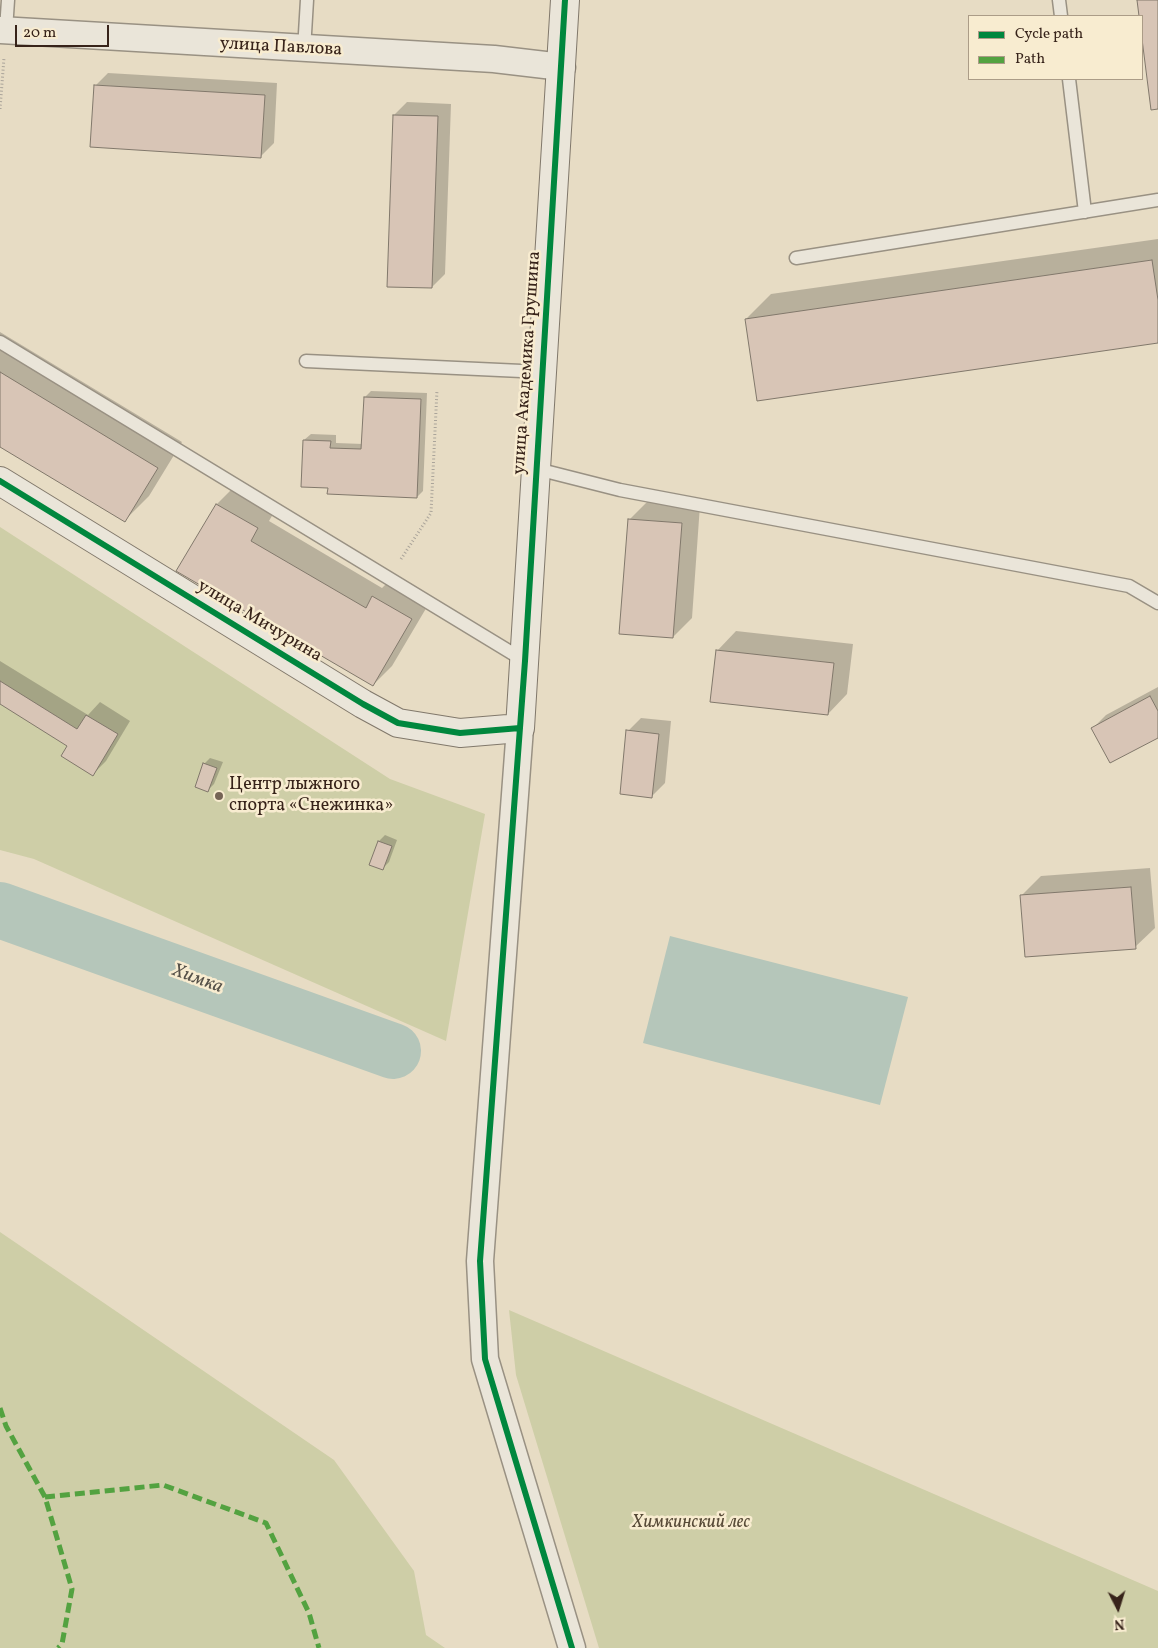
<!DOCTYPE html>
<html>
<head>
<meta charset="utf-8">
<style>
  body { margin:0 }
  #map { position:relative; width:1158px; height:1648px; overflow:hidden; background:#e7dcc4; font-family:Vollkorn,serif }
  canvas { display:block }
  .legend { position:absolute; left:968px; top:15px; width:175px; height:65px; box-sizing:border-box; background:#f8ecd0; border:1px solid #ab9c87; margin:0; padding:6px 9px; list-style:none; font-size:15px; color:#37231a }
  .legend li { display:flex; align-items:center; gap:10px; height:25px }
  .legend b { width:25px; border:1px solid #ab9c87 }
  .north { position:absolute; left:1093px; top:1583px; width:50px; height:50px; -webkit-text-stroke:4px #f8ecd0; paint-order:stroke; rotate:175deg; font-size:14px; font-weight:700; line-height:20px; text-align:center; color:#37231a }
  .north::after { content:''; display:block; margin:auto; width:18px; height:22px; background:#37231a; clip-path:polygon(50% 0,100% 100%,50% 72%,0 100%) }
  .scale { position:absolute; left:15px; top:25px; width:94px; height:22px; box-sizing:border-box; border:2px solid #37231a; border-top:0; padding-left:6px; font-size:15px; line-height:18px; white-space:nowrap; color:#37231a; -webkit-text-stroke:4px #f8ecd0; paint-order:stroke }
</style>
</head>
<body>
<div id="map">
<canvas width="1158" height="1648"></canvas>
<ul class="legend">
<li><b style="height:6px;background:#00873e"></b>Cycle path</li>
<li><b style="height:6px;background:#53a240"></b>Path</li>
</ul>
<div class="north">N</div>
<div class="scale">20 m</div>
</div>
<script>
const ctx = document.querySelector('canvas').getContext('2d');
ctx.lineJoin = 'round';
function fillPath(path, color) {
  ctx.fillStyle = color;
  ctx.fill(path, 'evenodd');
}
function toPath(rows) {
  const path = new Path2D();
  for (const r of rows) {
    path.moveTo(r[0], r[1]);
    for (let i = 2; i < r.length; i += 2) path.lineTo(r[i], r[i + 1]);
  }
  return path;
}
function stroke(path, color, width, dash) {
  ctx.strokeStyle = color;
  ctx.lineWidth = width;
  ctx.lineCap = dash ? 'butt' : 'round';
  ctx.setLineDash(dash || []);
  ctx.stroke(path);
}
function drawText(font, color, halo, rows, align = 'center') {
  ctx.font = font + ' Vollkorn,serif';
  ctx.lineWidth = 5;
  ctx.setLineDash([]);
  ctx.textBaseline = 'middle';
  ctx.strokeStyle = halo;
  ctx.fillStyle = color;
  for (const [text, x, y, turn = 0] of rows) {
    ctx.save();
    ctx.translate(x, y);
    ctx.rotate((+turn || 0) * Math.PI / 180);
    ctx.textAlign = isNaN(turn) ? turn : align;
    if (halo) ctx.strokeText(text, 0, 0);
    ctx.fillText(text, 0, 0);
    ctx.restore();
  }
}
fillPath(toPath([
  [0,527,390,779,485,814,446,1041,34,859,0,850],
  [0,1232,334,1460,414,1571,426,1635,445,1648,0,1648],
  [509,1310,1158,1591,1158,1648,599,1648,516,1375]
]), '#cecea7');
fillPath(toPath([
  [670,936,908,997,880,1105,643,1043]
]), '#b5c6ba');
fillPath(toPath([
  [108,73,277,83,274,143,261,156,95,86],
  [407,102,451,104,445,274,432,287,394,115],
  [1158,239,1158,342,746,319,771,294],
  [0,332,182,442,149,496,124,521,0,445],
  [371,391,427,393,423,491,417,497,329,487,304,440,311,434,336,435,336,443,363,444,365,397],
  [236,485,276,509,269,521,382,588,393,577,431,600,392,666,373,685,178,571,217,504],
  [648,501,700,505,692,618,673,637,629,520],
  [736,631,853,644,847,694,828,714,717,651],
  [0,661,88,715,100,702,130,721,106,761,93,774,69,745,0,703],
  [1158,687,1158,737,1093,728,1106,715],
  [641,718,671,721,665,783,652,796,628,731],
  [210,758,223,762,214,784,208,790,204,764],
  [385,835,397,840,389,862,383,868,379,841],
  [1150,868,1155,928,1135,947,1022,895,1041,876]
]), '#0003');
stroke(toPath([
  [0,910,393,1051]
]), '#b5c6ba', 56);
const building = toPath([
  [1137,0,1158,0,1158,109,1151,110,1142,39,1142,16,1139,16,1137,0],
  [94,85,265,95,261,158,90,147,94,85],
  [393,115,438,116,432,288,387,287,393,115],
  [1152,260,1158,300,1158,343,757,401,745,319,1152,260],
  [0,372,158,468,125,522,0,447,0,372],
  [364,397,421,399,417,498,327,494,328,488,301,487,303,440,331,441,330,448,361,449,364,397],
  [216,504,258,528,251,541,366,608,372,596,412,619,373,686,176,571,216,504],
  [628,519,682,523,673,638,619,634,628,519],
  [716,650,834,663,828,715,710,702,716,650],
  [0,681,77,729,86,715,118,734,93,776,61,756,67,746,0,704,0,681],
  [1150,696,1158,711,1158,738,1110,763,1091,728,1150,696],
  [626,730,659,734,652,798,620,794,626,730],
  [203,763,217,768,208,792,195,787,203,763],
  [378,841,392,846,383,870,369,865,378,841],
  [1131,887,1136,949,1025,957,1020,895,1131,887]
]);
fillPath(building, '#d8c5b6');
stroke(building, '#81786b', 1);
const lane = toPath([
  [1059,0,1061,16],
  [6,30,8,0],
  [304,50,307,0],
  [1069,79,1085,212],
  [796,258,1158,200],
  [0,342,525,661],
  [306,361,543,372],
  [537,469,620,490,1129,586,1158,603]
]);
const street = toPath([
  [0,30,494,59,562,67],
  [520,728,480,1261,485,1359,572,1648]
]);
const secondary = toPath([
  [0,481,363,704,398,723,460,733,520,728,565,0]
]);
stroke(lane, '#999183', 15);
stroke(street, '#999183', 29);
stroke(secondary, '#81786b', 30);
stroke(toPath([
  [0,109,4,58],
  [401,559,431,513,437,390]
]), '#aaa49a', 3, [1, 2.5]);
stroke(lane, '#eae5d9', 12);
stroke(street, '#eae5d9', 26);
stroke(secondary, '#eae5d9', 28);
stroke(toPath([
  [0,1408,6,1426,45,1497,72,1589,62,1644,58,1648],
  [45,1497,163,1485,266,1523,309,1613,319,1648]
]), '#53a240', 5, [10, 5]);
stroke(toPath([
  [565,0,525,661,480,1261,485,1359,572,1648],
  [0,481,363,704,398,723,460,733,520,728]
]), '#00873e', 6);
for (const [x, y, r, color] of [
  [219,796,5,"#756456"]
]) {
  const dot = new Path2D();
  dot.arc(x, y, r, 0, 2 * Math.PI);
  ctx.fillStyle = color;
  ctx.fill(dot);
  stroke(dot, '#f8ecd0', 2);
}
drawText('18px', '#37231a', '#f8ecd0', [
  ["улица Павлова",281,48,3],
  ["улица Академика Грушина",528,363,-86],
  ["улица Мичурина",259,622,31]
]);
drawText('18px', '#37231a', '#f8ecd0', [
  ["Центр лыжного",229,786],
  ["спорта «Снежинка»",229,807]
], 'left');
drawText('italic 18px', '#584b38', '#f8ecd0', [
  ["Химкинский лес",691,1524]
]);
drawText('italic 19px', '#565149', '#f8ecd0', [
  ["Химка",197,980,20]
]);
</script>
</body>
</html>
